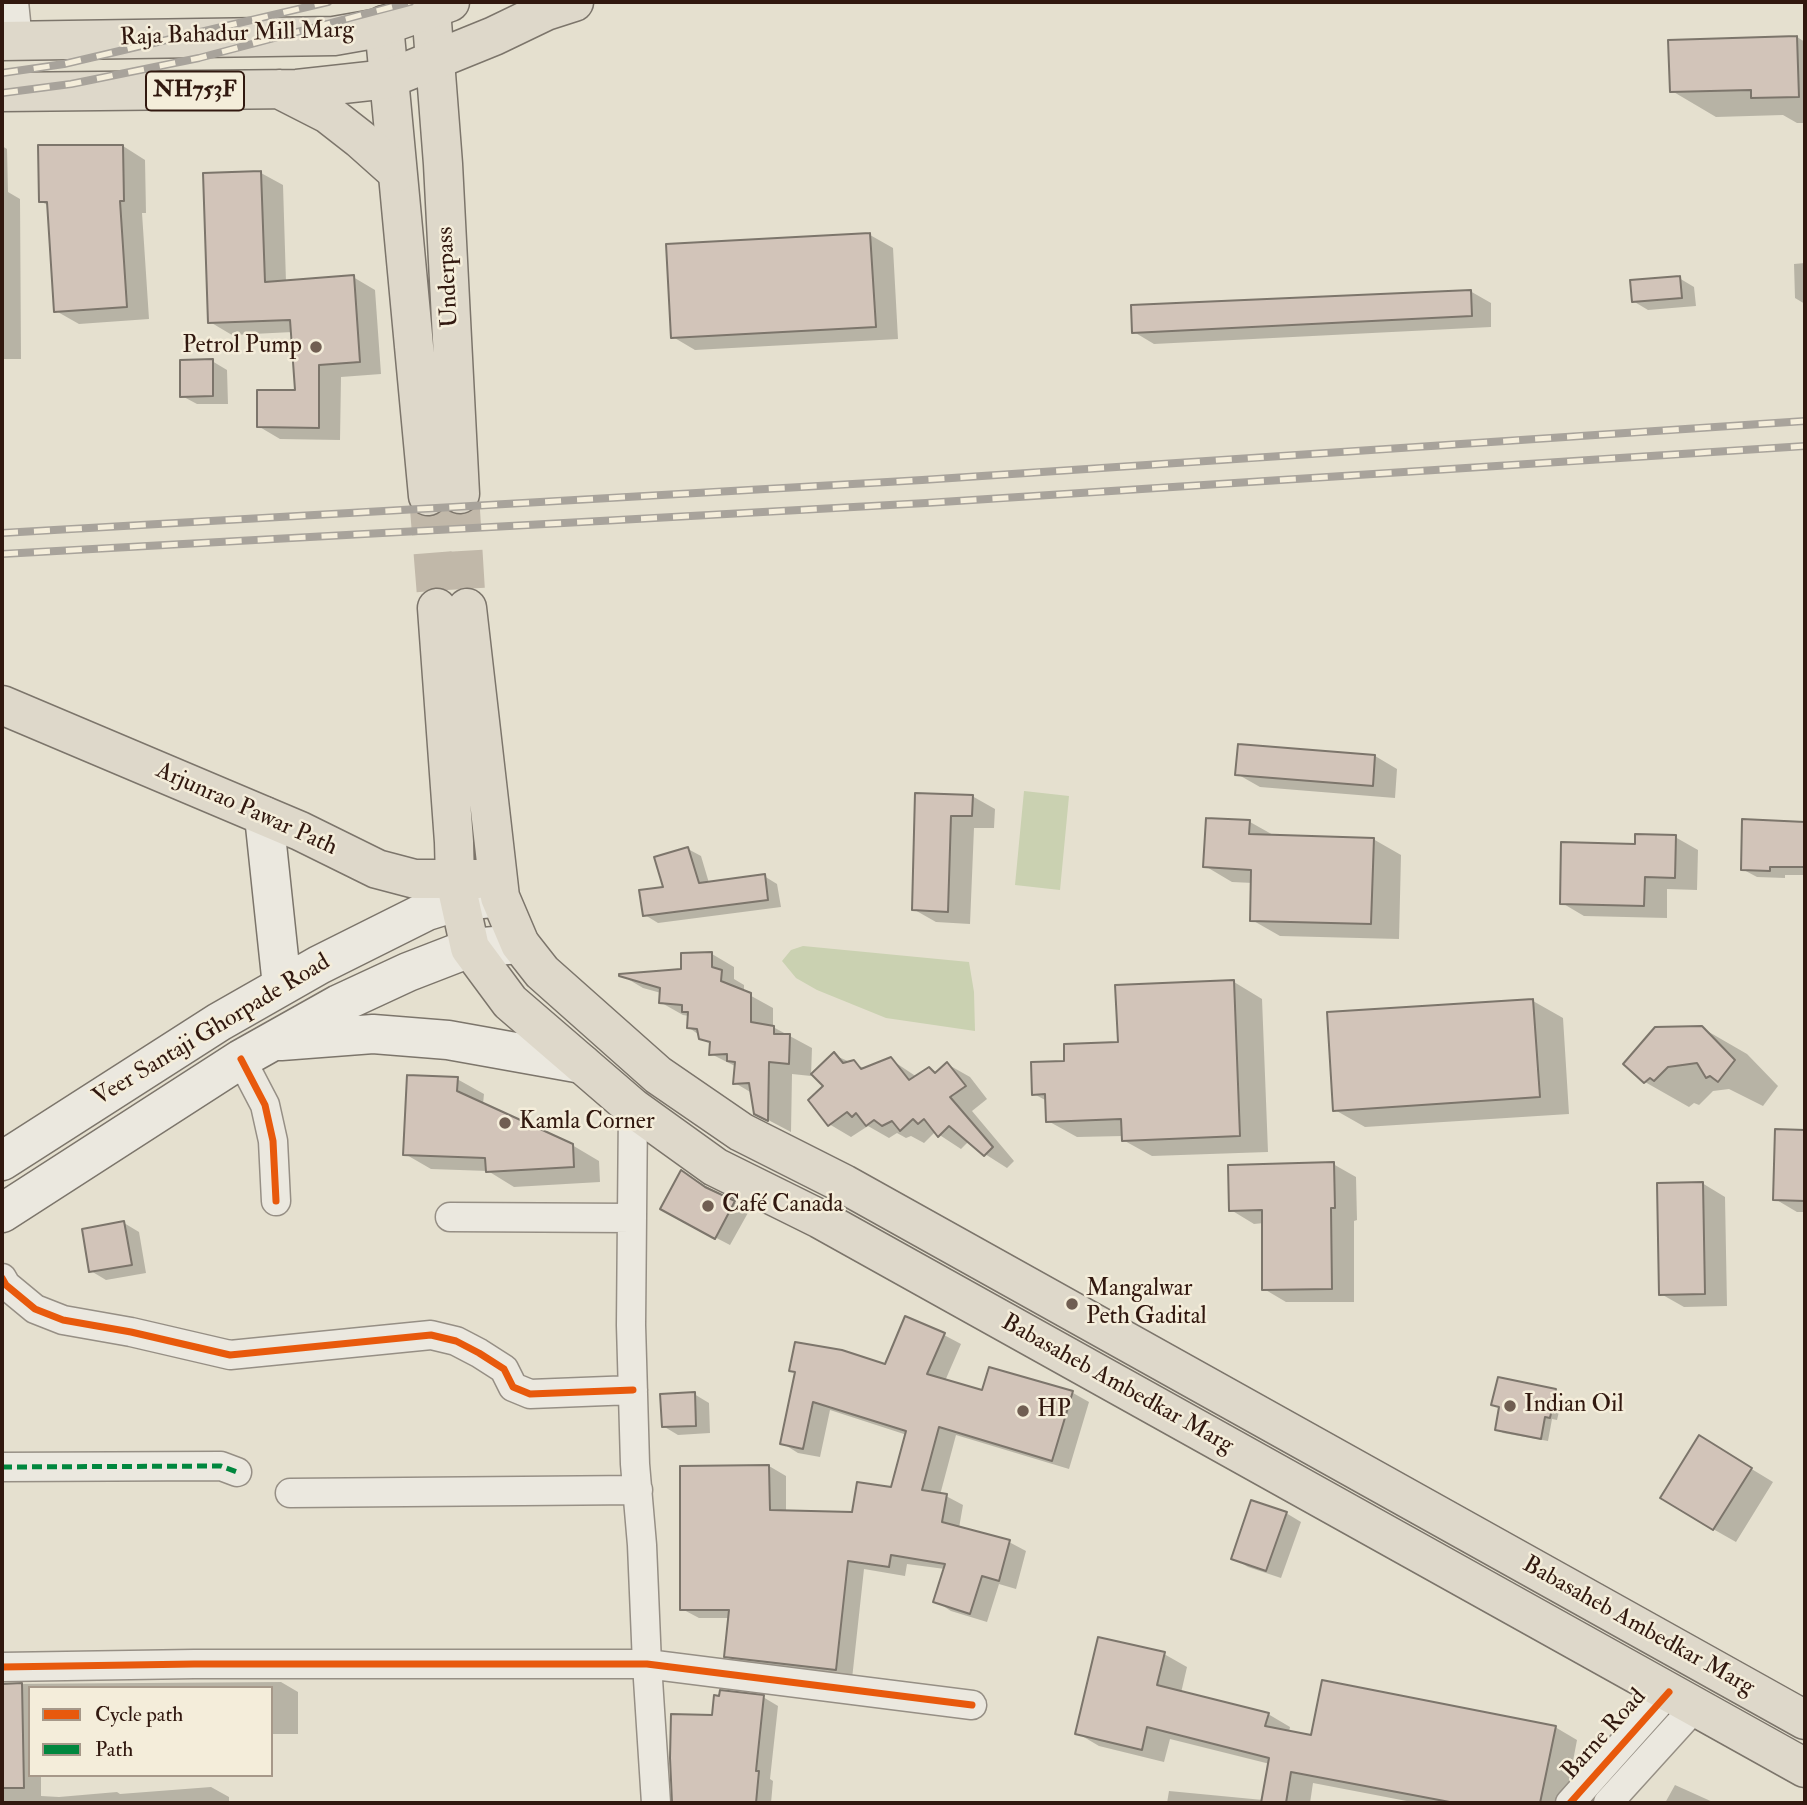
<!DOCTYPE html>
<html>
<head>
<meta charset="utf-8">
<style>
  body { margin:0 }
  #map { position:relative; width:1807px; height:1805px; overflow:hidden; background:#e5e0cf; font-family:"IM FELL Double Pica",serif }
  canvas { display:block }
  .frame { position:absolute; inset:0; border:4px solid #31180f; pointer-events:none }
  .legend { position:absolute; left:28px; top:1686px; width:245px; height:91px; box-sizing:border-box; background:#f4edda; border:2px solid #a69889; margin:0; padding:9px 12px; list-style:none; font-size:21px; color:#31180f }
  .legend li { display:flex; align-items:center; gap:14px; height:35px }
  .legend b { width:35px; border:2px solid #a69889 }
</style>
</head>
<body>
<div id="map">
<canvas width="1807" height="1805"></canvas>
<div class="frame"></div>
<ul class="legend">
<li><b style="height:9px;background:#e8590c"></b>Cycle path</li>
<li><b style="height:9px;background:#00873e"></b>Path</li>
</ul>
</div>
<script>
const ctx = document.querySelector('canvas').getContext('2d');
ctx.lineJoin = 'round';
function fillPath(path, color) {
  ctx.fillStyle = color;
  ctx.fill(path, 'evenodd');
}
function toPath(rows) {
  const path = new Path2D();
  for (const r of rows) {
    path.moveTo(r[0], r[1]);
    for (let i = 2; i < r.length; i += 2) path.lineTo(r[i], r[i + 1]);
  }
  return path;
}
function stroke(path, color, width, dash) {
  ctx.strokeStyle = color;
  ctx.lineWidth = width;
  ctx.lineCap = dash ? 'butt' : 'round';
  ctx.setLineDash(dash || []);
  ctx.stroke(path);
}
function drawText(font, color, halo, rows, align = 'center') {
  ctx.font = font + ' "IM FELL Double Pica",serif';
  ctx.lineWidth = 5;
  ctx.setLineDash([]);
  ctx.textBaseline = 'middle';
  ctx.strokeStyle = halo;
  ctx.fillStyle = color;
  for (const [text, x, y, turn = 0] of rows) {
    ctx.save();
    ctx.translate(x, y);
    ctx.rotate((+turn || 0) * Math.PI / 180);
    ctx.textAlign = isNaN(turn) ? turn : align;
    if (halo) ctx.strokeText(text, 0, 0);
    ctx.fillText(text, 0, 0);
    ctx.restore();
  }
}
fillPath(toPath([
  [1024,791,1069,796,1060,890,1015,885],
  [803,946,969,962,974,992,975,1031,886,1018,817,990,796,978,782,961,791,950]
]), '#cad1b1');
fillPath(toPath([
  [1797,37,1805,42,1805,123,1797,123,1783,115,1716,117,1672,91],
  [2,146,7,149,8,192,20,199,21,359,2,359],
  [123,146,145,160,146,213,142,213,149,319,79,324,56,311,49,206,40,201],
  [261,173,283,185,286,282,353,277,375,290,381,374,341,377,340,440,280,439,258,426,297,392,293,332,232,335,210,322],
  [870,235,893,248,898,339,695,350,673,337],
  [1805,263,1805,304,1795,298,1794,264],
  [1679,278,1694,287,1696,306,1648,310,1633,301],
  [1470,291,1491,303,1491,327,1154,344,1134,332],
  [212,361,227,370,228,404,197,404,182,396],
  [1375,756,1397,769,1395,798,1260,787,1237,774],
  [917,795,972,796,995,809,994,828,974,828,970,924,936,922,913,909],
  [1744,821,1805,823,1805,875,1785,875,1785,878,1757,877,1742,869],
  [1250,822,1275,836,1373,839,1401,855,1399,939,1280,936,1252,920,1253,883,1232,882,1205,866],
  [1675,837,1698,850,1697,890,1667,889,1667,918,1584,916,1562,903,1637,845],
  [688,849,701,856,709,883,764,876,777,884,781,907,658,923,645,915,665,889],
  [712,954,734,967,734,979,744,985,744,992,773,1008,773,1027,812,1048,811,1076,792,1074,791,1132,755,1113,752,1093,735,1083,737,1067,711,1054,712,1044,688,1027,689,1016,683,1015,660,1002,661,993,643,988,621,975,683,971],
  [1234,982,1262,999,1268,1152,1152,1156,1123,1140,1123,1136,1077,1137,1048,1121,1047,1101,1034,1094,1066,1063,1119,1044],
  [1533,1001,1563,1018,1569,1114,1365,1127,1335,1110],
  [1702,1028,1747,1054,1778,1086,1763,1106,1729,1089,1713,1091,1699,1105,1694,1103,1689,1107,1645,1082],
  [834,1055,866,1069,890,1059,917,1077,930,1069,938,1073,947,1064,970,1077,987,1099,972,1111,1014,1161,1007,1168,985,1154,969,1141,961,1149,935,1132,924,1143,911,1136,906,1138,897,1133,889,1138,868,1126,851,1137,829,1124,825,1086],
  [457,1079,484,1094,483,1104,572,1145,599,1161,600,1182,514,1187,488,1171,431,1169,405,1154],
  [1777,1131,1805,1131,1805,1212,1797,1212,1775,1199],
  [1333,1164,1356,1177,1357,1220,1354,1221,1354,1302,1286,1302,1264,1289,1264,1223,1254,1224,1231,1210],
  [682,1172,749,1211,730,1245,676,1217],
  [1702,1183,1725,1197,1727,1306,1684,1307,1661,1294],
  [124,1223,139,1232,146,1273,106,1280,91,1271],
  [944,1335,961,1344,945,1381,984,1392,991,1369,1073,1393,1089,1402,1069,1469,956,1435,940,1495,946,1496,963,1505,959,1528,1009,1542,1026,1551,1016,1589,999,1584,987,1622,951,1611,935,1601,945,1569,907,1564,905,1576,864,1569,852,1679,742,1666,725,1656,730,1618,699,1618,682,1609,769,1466,786,1476,786,1512,854,1514,892,1489,907,1435,830,1410,820,1457,798,1453,782,1443,796,1373,791,1370,886,1366],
  [1499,1379,1556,1391,1563,1395,1557,1420,1552,1419,1548,1441,1503,1433,1497,1429,1501,1409,1493,1405],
  [694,1394,709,1403,710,1433,678,1435,663,1426],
  [1722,1451,1773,1482,1736,1542,1713,1529],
  [1286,1513,1301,1522,1281,1578,1248,1567,1233,1558],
  [1164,1654,1187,1667,1181,1693,1268,1714,1290,1727,1289,1732,1313,1737,1555,1727,1577,1740,1565,1803,1417,1803,1313,1783,1310,1803,1167,1803,1169,1791,1263,1800,1270,1764,1170,1739,1164,1762,1099,1746,1077,1733],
  [281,1682,298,1692,298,1734,271,1734,271,1688,30,1688,30,1775,41,1775,41,1796,59,1797,117,1792,120,1794,211,1787,229,1797,229,1803,2,1803,2,1684],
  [763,1697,778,1706,770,1779,773,1781,771,1803,674,1803,714,1717],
  [1675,1785,1715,1803,1665,1803]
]), '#0003');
const building = toPath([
  [1797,36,1799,97,1751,98,1751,90,1670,92,1668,40,1797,36],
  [38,145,123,145,124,201,120,201,127,307,54,312,47,202,39,202,38,145],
  [261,171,265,282,354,275,360,362,319,365,319,428,257,427,257,390,295,390,290,320,208,323,203,173,261,171],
  [870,233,876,327,671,338,666,244,870,233],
  [1680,276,1682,298,1632,302,1630,280,1680,276],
  [1471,290,1472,316,1132,333,1131,305,1471,290],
  [213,359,213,396,180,397,180,360,213,359],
  [1238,744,1375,755,1373,786,1235,775,1238,744],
  [915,793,973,795,972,816,951,816,948,912,912,910,915,793],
  [1206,818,1250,820,1249,834,1374,838,1371,924,1250,921,1251,870,1203,867,1206,818],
  [1742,819,1805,822,1805,867,1770,867,1770,871,1741,870,1742,819],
  [1635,834,1676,835,1675,878,1645,877,1644,906,1560,904,1561,842,1635,844,1635,834],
  [688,847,699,883,765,874,768,900,643,916,639,890,663,887,654,857,688,847],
  [712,952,712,967,722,970,721,981,751,993,751,1022,774,1026,774,1034,790,1034,789,1064,769,1062,768,1121,754,1114,749,1083,733,1084,735,1062,727,1061,727,1054,709,1055,710,1042,699,1039,697,1029,687,1028,688,1012,682,1012,682,1005,659,1003,660,988,619,976,619,974,681,969,681,953,712,952],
  [1234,980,1240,1136,1122,1141,1121,1119,1046,1122,1045,1094,1032,1095,1031,1062,1064,1061,1064,1044,1118,1042,1115,985,1234,980],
  [1533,999,1540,1097,1333,1111,1327,1012,1533,999],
  [1702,1026,1735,1060,1718,1082,1710,1076,1706,1078,1697,1063,1668,1067,1654,1081,1650,1078,1644,1083,1623,1064,1655,1027,1702,1026],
  [834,1052,843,1063,854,1060,861,1069,891,1057,909,1080,929,1067,935,1073,947,1062,966,1086,950,1097,993,1147,984,1156,949,1126,938,1137,924,1119,918,1124,913,1119,900,1131,892,1121,882,1126,874,1120,866,1126,856,1113,852,1117,847,1112,828,1126,808,1100,823,1086,811,1074,834,1052],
  [407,1075,458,1077,457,1091,573,1144,574,1167,486,1172,485,1158,403,1155,407,1075],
  [1775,1129,1805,1130,1805,1201,1773,1200,1775,1129],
  [1334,1162,1335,1208,1331,1208,1332,1289,1262,1290,1262,1210,1229,1211,1228,1165,1334,1162],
  [681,1170,705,1187,735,1201,715,1239,660,1209,681,1170],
  [1703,1182,1705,1294,1659,1295,1657,1183,1703,1182],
  [124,1221,132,1265,89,1272,82,1229,124,1221],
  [905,1316,945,1333,927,1374,982,1390,989,1367,1073,1391,1052,1461,939,1427,922,1490,947,1494,942,1522,1010,1540,999,1581,982,1576,970,1614,933,1602,945,1564,891,1555,889,1567,848,1561,836,1670,724,1657,729,1610,680,1610,680,1466,769,1465,770,1510,852,1512,857,1482,891,1487,906,1431,813,1402,803,1449,780,1444,795,1372,789,1371,795,1342,842,1350,885,1364,905,1316],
  [1498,1377,1556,1389,1550,1418,1545,1417,1541,1439,1495,1430,1499,1407,1491,1405,1498,1377],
  [695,1392,696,1426,662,1427,660,1394,695,1392],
  [1699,1435,1752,1468,1713,1530,1660,1498,1699,1435],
  [1251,1500,1287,1512,1266,1571,1231,1559,1251,1500],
  [1098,1637,1165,1652,1157,1685,1269,1713,1265,1726,1311,1735,1322,1680,1556,1726,1540,1803,1455,1803,1291,1772,1286,1803,1261,1803,1269,1758,1147,1727,1142,1750,1075,1734,1098,1637],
  [22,1683,24,1788,2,1788,2,1684,22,1683],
  [720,1690,764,1695,756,1771,759,1771,756,1803,672,1803,670,1758,671,1714,712,1715,714,1695,719,1696,720,1690]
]);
fillPath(building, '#d2c4b9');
stroke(building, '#7c756b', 2);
stroke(toPath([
  [460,494,467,608],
  [428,496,437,608]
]), '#c1b8a9', 38, [38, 19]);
const minor = toPath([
  [14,2,18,41],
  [241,1059,265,1105,273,1141,276,1201],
  [633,1108,631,1325,635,1464,642,1545,647,1664,656,1803],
  [450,1217,632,1218],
  [2,1278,6,1285,35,1309,63,1320,131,1332,230,1355,431,1335,456,1341,479,1353,504,1369,513,1387,530,1394,633,1390],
  [2,1467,221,1466,237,1472],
  [290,1493,638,1490],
  [2,1667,194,1664,647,1664,972,1705],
  [1570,1803,1669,1692],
  [1608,1803,1695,1707]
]);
const secondary = toPath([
  [264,816,282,986],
  [281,1041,373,1034,448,1040,582,1064],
  [2,1161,219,1022,319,965,427,911,459,901,493,898],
  [2,1213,241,1059,339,1004,408,972,470,948,520,944]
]);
const primary = toPath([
  [431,9,443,164,460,494],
  [384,25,428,496],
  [437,608,454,842,455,880,470,948,510,1002,633,1108,715,1167,820,1219,1805,1768],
  [467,608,500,897,520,944,542,972,658,1075,741,1132,844,1184,1805,1720],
  [2,705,300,831,377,869,415,879,479,879]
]);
const trunk = toPath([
  [2,41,334,36,374,29,450,2],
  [279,89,328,114,360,139,397,172],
  [2,92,297,89,388,79,494,36,546,11,574,2]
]);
stroke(minor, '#968f85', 31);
stroke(secondary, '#7c756b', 41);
stroke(primary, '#7c756b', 41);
stroke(trunk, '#7c756b', 41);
stroke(minor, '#ebe8df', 28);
stroke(secondary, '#ebe8df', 38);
stroke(primary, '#ded8ca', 38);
stroke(trunk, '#ded8ca', 38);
const rail = toPath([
  [2,73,64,64,328,2],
  [2,93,71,84,199,58,410,2],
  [2,533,922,480,1805,421],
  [2,554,926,503,1805,446]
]);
stroke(rail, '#a8a39b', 8);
stroke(rail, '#f4edda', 5, [16]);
stroke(toPath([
  [2,1467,221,1466,237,1472]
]), '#00873e', 5, [10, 5]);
stroke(toPath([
  [241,1059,265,1105,273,1141,276,1201],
  [2,1278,6,1285,35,1309,63,1320,131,1332,230,1355,431,1335,456,1341,479,1353,504,1369,513,1387,530,1394,633,1390],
  [2,1667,194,1664,647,1664,972,1705],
  [1570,1803,1669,1692]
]), '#e8590c', 7);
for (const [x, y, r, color] of [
  [316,347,7,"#705e52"],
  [505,1123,7,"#705e52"],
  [708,1206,7,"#705e52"],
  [1072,1304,7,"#705e52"],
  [1510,1406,7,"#705e52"],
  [1023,1411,7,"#705e52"]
]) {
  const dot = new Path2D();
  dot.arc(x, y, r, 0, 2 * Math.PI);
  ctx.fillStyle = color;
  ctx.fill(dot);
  stroke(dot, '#f4edda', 2.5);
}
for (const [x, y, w] of [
  [195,91,98]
]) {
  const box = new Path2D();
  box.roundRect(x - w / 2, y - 19.5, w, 39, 5);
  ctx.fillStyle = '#f4edda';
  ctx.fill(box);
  stroke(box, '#31180f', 2);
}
drawText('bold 23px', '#31180f', null, [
  ["NH753F",195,91]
]);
drawText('24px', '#31180f', '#f4edda', [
  ["Raja Bahadur Mill Marg",237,35,-2],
  ["Underpass",449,277,-93],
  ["Arjunrao Pawar Path",246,810,24],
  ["Veer Santaji Ghorpade Road",212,1031,-31],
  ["Babasaheb Ambedkar Marg",1117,1385,29],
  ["Babasaheb Ambedkar Marg",1638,1627,29],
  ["Barne Road",1605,1735,-48]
]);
drawText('24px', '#31180f', '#f4edda', [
  ["Petrol Pump",302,347,"right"],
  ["Kamla Corner",519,1123],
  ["Café Canada",722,1206],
  ["Mangalwar",1086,1290],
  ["Peth Gadital",1086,1318],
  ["Indian Oil",1524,1406],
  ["HP",1037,1411]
], 'left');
</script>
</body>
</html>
